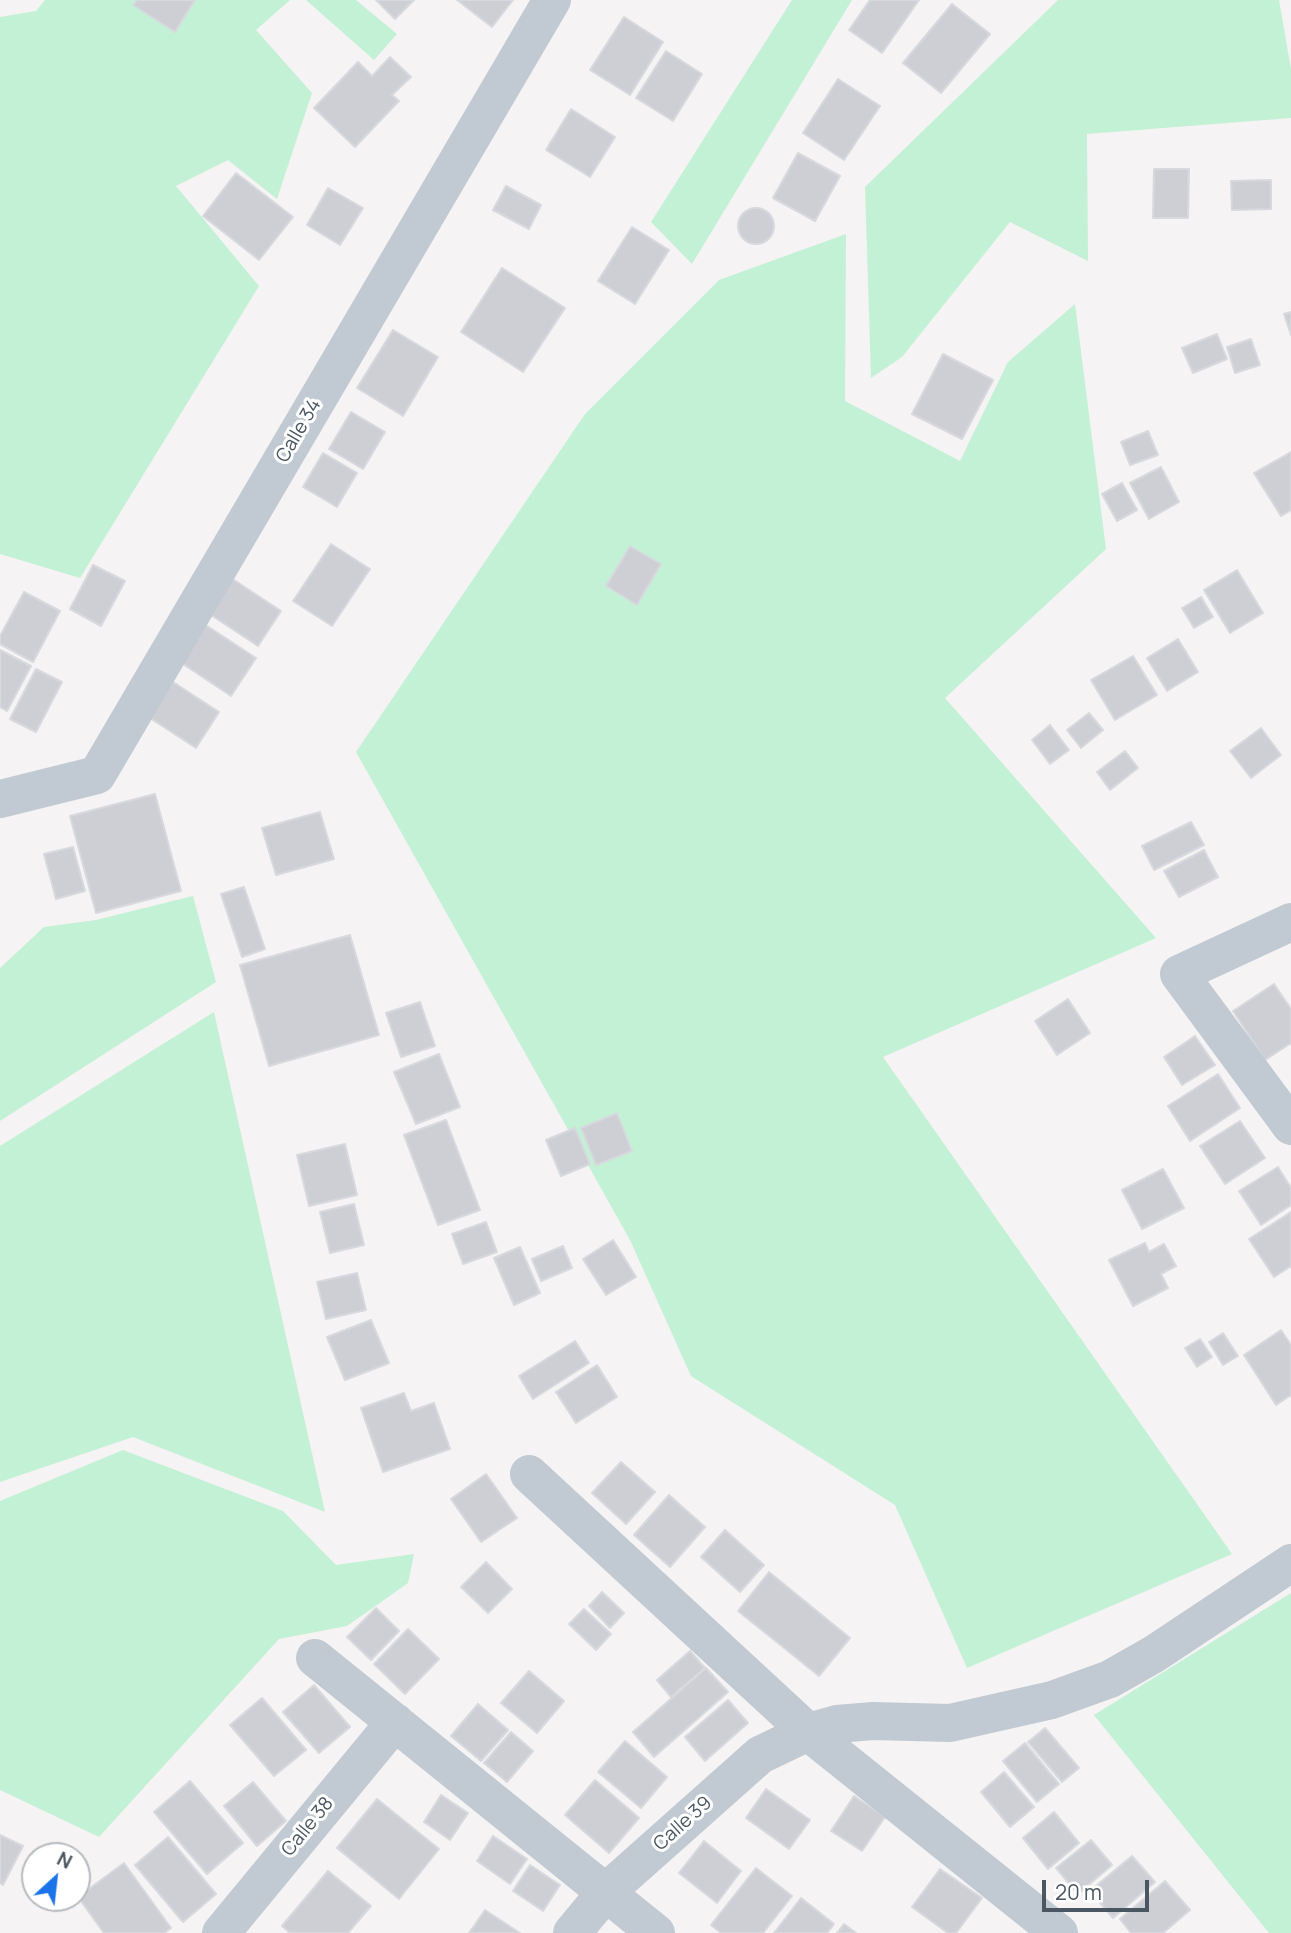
<!DOCTYPE html>
<html>
<head>
<meta charset="utf-8">
<style>
  body { margin:0 }
  #map { position:relative; width:1291px; height:1933px; overflow:hidden; background:#f5f3f3; font-family:Manrope,sans-serif }
  canvas { display:block }
  .north { position:absolute; left:21px; top:1842px; width:70px; height:70px; box-sizing:border-box; background:#fff; border:2px solid #b7bbc0; border-radius:50%; rotate:27deg; font-size:19px; font-weight:700; line-height:28px; text-align:center; color:#4a5661 }
  .north::after { content:''; display:block; margin:auto; width:24px; height:32px; background:#1a73e8; clip-path:polygon(50% 0,100% 100%,50% 72%,0 100%) }
  .scale { position:absolute; left:1042px; top:1880px; width:107px; height:32px; box-sizing:border-box; border:4px solid #4a5661; border-top:0; padding-left:9px; font-size:21px; line-height:24px; white-space:nowrap; color:#4a5661; -webkit-text-stroke:5px #fff; paint-order:stroke }
</style>
</head>
<body>
<div id="map">
<canvas width="1291" height="1933"></canvas>
<div class="north">N</div>
<div class="scale">20 m</div>
</div>
<script>
const ctx = document.querySelector('canvas').getContext('2d');
ctx.lineJoin = 'round';
function fillPath(path, color) {
  ctx.fillStyle = color;
  ctx.fill(path, 'evenodd');
}
function toPath(rows) {
  const path = new Path2D();
  for (const r of rows) {
    if (r.length === 3) {
      path.moveTo(r[0] + r[2], r[1]);
      path.arc(r[0], r[1], r[2], 0, 2 * Math.PI);
      continue;
    }
    path.moveTo(r[0], r[1]);
    for (let i = 2; i < r.length; i += 2) path.lineTo(r[i], r[i + 1]);
  }
  return path;
}
function stroke(path, color, width, dash) {
  ctx.strokeStyle = color;
  ctx.lineWidth = width;
  ctx.lineCap = dash ? 'butt' : 'round';
  ctx.setLineDash(dash || []);
  ctx.stroke(path);
}
function drawText(font, color, halo, rows, align = 'center') {
  ctx.font = font + ' Manrope,sans-serif';
  ctx.lineWidth = 6;
  ctx.setLineDash([]);
  ctx.textBaseline = 'middle';
  ctx.strokeStyle = halo;
  ctx.fillStyle = color;
  for (const [text, x, y, turn = 0] of rows) {
    ctx.save();
    ctx.translate(x, y);
    ctx.rotate((+turn || 0) * Math.PI / 180);
    ctx.textAlign = isNaN(turn) ? turn : align;
    if (halo) ctx.strokeText(text, 0, 0);
    ctx.fillText(text, 0, 0);
    ctx.restore();
  }
}
fillPath(toPath([
  [45,0,290,0,256,30,312,93,277,199,228,160,176,186,259,286,80,578,0,554,0,17,36,11],
  [306,0,356,0,397,34,374,60],
  [792,0,852,0,692,264,651,222],
  [1058,0,1279,0,1291,69,1291,118,1087,134,1088,261,1010,222,902,357,871,378,865,187],
  [846,234,845,401,960,461,1008,362,1075,304,1106,549,945,698,1156,938,883,1057,1232,1554,967,1668,895,1505,691,1376,630,1240,356,752,585,414,719,280],
  [193,896,216,982,0,1121,0,968,44,927,96,920],
  [214,1012,325,1512,133,1437,0,1482,0,1146],
  [123,1450,283,1511,336,1565,414,1554,408,1583,347,1626,279,1639,99,1837,0,1790,0,1501],
  [1291,1593,1291,1933,1269,1933,1094,1715]
]), '#c3f1d5');
const building = toPath([
  [137,0,195,0,175,32,133,5,137,0],
  [376,0,414,0,395,19,376,0],
  [457,0,513,0,492,27,457,0],
  [870,0,919,0,882,53,849,30,870,0],
  [952,4,990,34,941,93,903,63,952,4],
  [624,17,663,42,630,95,590,70,624,17],
  [666,51,702,74,673,121,636,98,666,51],
  [390,57,411,77,392,95,399,101,355,147,314,108,358,62,372,76,390,57],
  [838,79,880,106,844,160,803,133,838,79],
  [571,109,615,137,590,177,546,150,571,109],
  [798,153,840,176,815,221,773,198,798,153],
  [1154,169,1189,169,1188,218,1153,218,1154,169],
  [236,173,293,217,259,260,203,216,236,173],
  [1271,180,1271,209,1232,210,1231,181,1271,180],
  [506,186,541,205,529,229,493,210,506,186],
  [328,188,363,208,340,245,307,225,328,188],
  [756,226,18],
  [632,227,669,250,635,304,598,281,632,227],
  [502,268,565,308,523,372,461,332,502,268],
  [1291,312,1291,335,1284,314,1291,312],
  [393,330,438,357,403,416,357,388,393,330],
  [1217,334,1227,359,1193,373,1182,348,1217,334],
  [1251,339,1260,365,1235,373,1227,347,1251,339],
  [943,354,993,380,962,439,912,414,943,354],
  [351,412,385,432,363,469,329,449,351,412],
  [1148,431,1158,455,1130,465,1121,442,1148,431],
  [1291,452,1291,510,1281,516,1254,473,1291,452],
  [323,453,357,473,337,507,303,487,323,453],
  [1161,467,1179,502,1149,519,1130,483,1161,467],
  [1122,483,1137,510,1117,521,1102,494,1122,483],
  [331,544,370,569,332,626,293,601,331,544],
  [630,546,661,564,637,605,606,586,630,546],
  [93,565,125,581,101,626,70,609,93,565],
  [1237,570,1263,613,1230,633,1204,590,1237,570],
  [231,578,281,611,258,646,208,613,231,578],
  [24,592,60,611,33,662,0,644,0,636,24,592],
  [1201,597,1213,617,1194,628,1182,608,1201,597],
  [204,624,256,658,231,696,180,662,204,624],
  [1178,639,1198,672,1167,691,1147,658,1178,639],
  [0,650,31,666,7,711,0,707,0,650],
  [1133,656,1157,695,1115,720,1091,680,1133,656],
  [36,669,62,682,36,732,10,719,36,669],
  [173,682,219,712,196,748,150,718,173,682],
  [1089,713,1103,730,1081,748,1067,730,1089,713],
  [1050,725,1069,750,1050,764,1032,740,1050,725],
  [1261,728,1281,755,1251,778,1230,751,1261,728],
  [1125,751,1138,768,1110,790,1097,772,1125,751],
  [155,794,181,891,96,913,70,816,155,794],
  [320,812,334,859,276,875,262,828,320,812],
  [1191,822,1204,845,1154,870,1142,846,1191,822],
  [73,847,85,891,56,899,44,854,73,847],
  [1204,850,1218,877,1179,897,1164,871,1204,850],
  [244,887,265,949,242,957,221,894,244,887],
  [350,935,379,1035,269,1066,240,965,350,935],
  [1274,984,1291,1009,1291,1043,1265,1060,1233,1011,1274,984],
  [1068,999,1090,1033,1057,1055,1035,1021,1068,999],
  [420,1002,435,1046,401,1057,386,1013,420,1002],
  [1195,1036,1215,1065,1182,1085,1164,1057,1195,1036],
  [439,1054,460,1107,416,1124,394,1072,439,1054],
  [1218,1074,1240,1108,1190,1141,1168,1106,1218,1074],
  [617,1113,632,1151,596,1165,581,1128,617,1113],
  [446,1120,480,1210,438,1225,404,1135,446,1120],
  [1240,1121,1265,1158,1225,1184,1200,1146,1240,1121],
  [575,1128,590,1164,561,1176,546,1140,575,1128],
  [345,1144,357,1195,309,1206,297,1155,345,1144],
  [1278,1167,1291,1188,1291,1205,1261,1225,1239,1191,1278,1167],
  [1163,1169,1184,1208,1142,1229,1122,1190,1163,1169],
  [354,1204,364,1245,330,1253,320,1212,354,1204],
  [1291,1212,1291,1266,1274,1277,1249,1239,1291,1212],
  [486,1222,497,1252,463,1264,452,1234,486,1222],
  [613,1240,636,1277,606,1295,583,1259,613,1240],
  [1145,1243,1149,1252,1164,1244,1176,1266,1161,1274,1168,1288,1133,1306,1109,1260,1145,1243],
  [563,1246,572,1268,541,1281,532,1259,563,1246],
  [520,1247,540,1293,514,1305,494,1258,520,1247],
  [357,1273,366,1310,326,1319,317,1282,357,1273],
  [371,1320,389,1363,345,1380,327,1337,371,1320],
  [1281,1330,1291,1345,1291,1395,1276,1405,1244,1355,1281,1330],
  [1223,1333,1238,1356,1223,1365,1209,1342,1223,1333],
  [1200,1339,1212,1357,1197,1367,1185,1348,1200,1339],
  [575,1341,589,1363,533,1399,519,1376,575,1341],
  [597,1365,617,1397,576,1423,556,1392,597,1365],
  [404,1393,411,1411,434,1403,450,1449,383,1472,361,1408,404,1393],
  [621,1462,655,1492,626,1524,592,1493,621,1462],
  [486,1474,517,1518,481,1542,451,1499,486,1474],
  [669,1495,705,1527,670,1567,634,1535,669,1495],
  [725,1530,764,1565,740,1592,701,1557,725,1530],
  [486,1562,512,1589,488,1613,461,1587,486,1562],
  [769,1572,850,1638,819,1676,738,1611,769,1572],
  [602,1592,624,1613,610,1628,589,1606,602,1592],
  [376,1608,399,1631,371,1660,347,1637,376,1608],
  [584,1609,611,1634,596,1650,569,1624,584,1609],
  [408,1629,439,1659,405,1694,374,1664,408,1629],
  [690,1651,705,1668,671,1697,657,1680,690,1651],
  [706,1668,728,1692,654,1757,633,1732,706,1668],
  [529,1671,564,1701,537,1733,501,1703,529,1671],
  [314,1685,350,1727,319,1753,283,1712,314,1685],
  [262,1698,306,1750,274,1776,230,1725,262,1698],
  [728,1700,748,1723,705,1761,685,1737,728,1700],
  [478,1704,508,1730,481,1761,451,1736,478,1704],
  [1045,1728,1079,1768,1062,1782,1028,1742,1045,1728],
  [511,1732,533,1751,507,1782,484,1763,511,1732],
  [625,1741,667,1777,641,1808,598,1772,625,1741],
  [1025,1743,1059,1784,1037,1802,1003,1761,1025,1743],
  [1004,1772,1034,1807,1010,1827,981,1792,1004,1772],
  [595,1780,639,1818,609,1853,565,1815,595,1780],
  [190,1781,243,1843,207,1874,154,1812,190,1781],
  [253,1782,286,1821,257,1846,224,1806,253,1782],
  [766,1789,810,1820,789,1849,746,1818,766,1789],
  [441,1795,468,1813,450,1840,424,1822,441,1795],
  [854,1796,885,1817,862,1851,831,1831,854,1796],
  [377,1799,439,1849,399,1899,337,1848,377,1799],
  [1054,1812,1079,1843,1048,1869,1023,1838,1054,1812],
  [0,1835,23,1846,3,1885,0,1883,0,1835],
  [493,1836,527,1859,510,1884,477,1861,493,1836],
  [168,1837,216,1894,183,1922,135,1865,168,1837],
  [1091,1840,1112,1865,1078,1894,1056,1868,1091,1840],
  [704,1841,741,1871,717,1903,679,1873,704,1841],
  [1132,1856,1155,1882,1113,1918,1090,1891,1132,1856],
  [124,1863,171,1928,164,1933,104,1933,78,1897,124,1863],
  [530,1865,560,1885,543,1911,513,1891,530,1865],
  [756,1868,792,1896,763,1933,721,1933,711,1925,756,1868],
  [940,1869,982,1898,956,1933,948,1933,912,1907,940,1869],
  [328,1871,371,1906,348,1933,290,1933,282,1926,328,1871],
  [1165,1881,1190,1910,1163,1933,1131,1933,1120,1919,1165,1881],
  [801,1898,834,1924,827,1933,774,1933,801,1898],
  [485,1910,520,1933,469,1933,485,1910],
  [844,1924,856,1933,837,1933,844,1924]
]);
fillPath(building, '#cdcfd5');
stroke(building, '#d7d9de', 2);
stroke(toPath([
  [0,799,97,775,552,0],
  [1291,922,1179,974,1291,1126],
  [529,1474,808,1732,1059,1933],
  [315,1658,656,1933],
  [221,1933,395,1722],
  [572,1933,606,1892,760,1755,808,1732,837,1724,873,1721,950,1723,1052,1700,1110,1679,1154,1654,1291,1563]
]), '#c1cad2', 38);
drawText('19px', '#4a5661', '#fff', [
  ["Calle 34",299,431,-60],
  ["Calle 39",683,1824,-42],
  ["Calle 38",308,1827,-51]
]);
</script>
</body>
</html>
